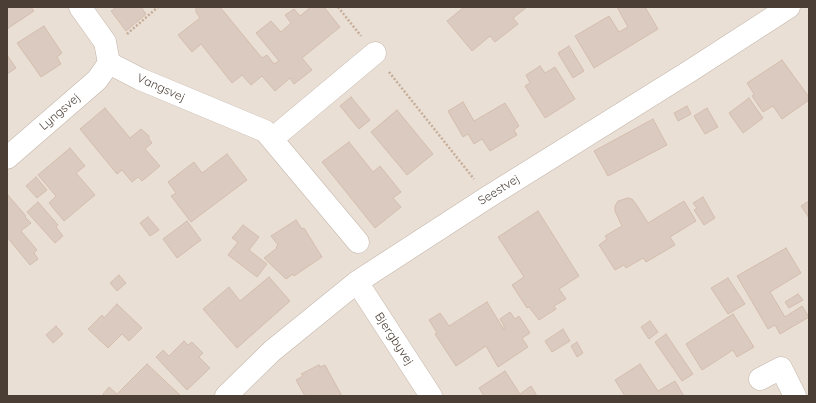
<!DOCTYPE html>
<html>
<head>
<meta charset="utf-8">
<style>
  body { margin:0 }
  #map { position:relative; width:816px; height:403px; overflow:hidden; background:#f5efe8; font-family:Quicksand,sans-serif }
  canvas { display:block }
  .frame { position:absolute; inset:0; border:8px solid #4a3e35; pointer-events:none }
</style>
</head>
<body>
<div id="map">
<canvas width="816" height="403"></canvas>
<div class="frame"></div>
</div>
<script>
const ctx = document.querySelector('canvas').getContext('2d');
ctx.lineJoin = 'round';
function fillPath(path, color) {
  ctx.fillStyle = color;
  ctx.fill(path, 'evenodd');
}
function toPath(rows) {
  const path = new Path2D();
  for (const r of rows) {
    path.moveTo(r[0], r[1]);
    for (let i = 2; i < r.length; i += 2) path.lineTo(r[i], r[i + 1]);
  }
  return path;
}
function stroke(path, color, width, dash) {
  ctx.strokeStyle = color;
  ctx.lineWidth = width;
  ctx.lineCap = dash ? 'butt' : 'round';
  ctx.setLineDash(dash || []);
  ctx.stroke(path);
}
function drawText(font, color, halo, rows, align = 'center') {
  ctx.font = font + ' Quicksand,sans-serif';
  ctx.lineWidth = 4;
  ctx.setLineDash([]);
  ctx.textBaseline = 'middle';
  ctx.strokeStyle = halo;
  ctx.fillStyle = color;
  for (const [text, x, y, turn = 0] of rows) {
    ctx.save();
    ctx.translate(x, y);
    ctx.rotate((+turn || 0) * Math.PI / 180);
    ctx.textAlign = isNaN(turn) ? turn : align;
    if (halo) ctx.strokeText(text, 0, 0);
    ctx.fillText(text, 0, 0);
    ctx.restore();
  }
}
fillPath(toPath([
  [7,7,809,7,809,396,7,396]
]), '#eadfd5');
const building = toPath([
  [7,7,31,7,34,11,7,29,7,7],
  [117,7,141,7,146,14,126,31,111,11,117,7],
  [196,7,220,7,262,58,267,55,274,64,279,61,256,33,271,21,281,32,291,23,285,15,294,9,300,16,311,7,324,7,340,27,302,58,312,70,294,84,290,78,275,91,262,76,251,85,242,75,232,83,201,44,192,52,178,35,200,18,196,12,196,7],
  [464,7,527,7,513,18,518,24,495,42,490,36,472,51,447,21,464,7],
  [617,7,645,7,658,29,594,68,575,36,609,16,619,32,628,27,617,7],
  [44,26,62,53,57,57,61,64,41,77,17,43,44,26],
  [569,46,584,71,573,78,558,53,569,46],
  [7,55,16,68,7,74,7,55],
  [782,60,809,97,809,100,782,119,773,106,763,112,752,96,754,94,747,83,782,60],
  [540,66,545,73,555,67,575,99,545,118,525,86,530,83,526,75,540,66],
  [351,97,370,120,359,129,340,106,351,97],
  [749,98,763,118,743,133,729,113,749,98],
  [463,102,474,121,505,103,519,126,514,130,517,135,490,151,482,139,474,144,468,134,463,137,448,111,463,102],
  [687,106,691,114,678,121,674,113,687,106],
  [105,108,130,138,141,129,149,136,149,139,152,143,145,149,160,166,142,181,138,177,132,182,122,170,117,174,80,129,105,108],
  [707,108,718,127,705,134,694,116,707,108],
  [397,110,433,154,407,175,371,132,397,110],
  [653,119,667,145,608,176,594,151,653,119],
  [349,142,373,172,380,166,401,192,393,198,401,207,375,228,322,162,349,142],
  [70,148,85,166,76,173,95,195,64,221,49,203,56,196,38,175,70,148],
  [227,154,247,180,191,222,171,196,176,193,168,182,194,162,202,173,227,154],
  [36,177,47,190,37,198,26,186,36,177],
  [7,194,26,216,25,217,31,223,21,231,37,250,34,253,38,259,30,265,7,237,7,194],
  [703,197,715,218,704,225,694,210,697,208,693,203,703,197],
  [628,198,632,199,636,204,648,223,684,201,696,221,670,237,675,245,646,262,643,258,626,268,624,265,615,270,599,245,607,239,605,236,622,226,615,211,615,206,618,201,628,198],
  [809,201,809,218,801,206,809,201],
  [38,202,58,225,56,227,63,236,55,243,27,212,38,202],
  [538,211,579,276,559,289,566,299,554,306,556,309,539,320,529,307,527,308,512,285,524,277,498,237,538,211],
  [148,217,159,230,150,236,140,223,148,217],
  [296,220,302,229,304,228,322,257,294,276,293,274,286,279,264,258,277,248,276,247,278,245,271,236,296,220],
  [187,221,201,240,177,258,163,239,187,221],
  [243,225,259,237,249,250,267,264,257,277,228,255,238,242,232,238,243,225],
  [786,248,801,273,770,292,785,317,802,306,809,317,780,334,775,325,768,329,737,276,786,248],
  [119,275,126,283,117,291,110,283,119,275],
  [269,277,290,301,237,348,203,309,229,287,240,301,269,277],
  [728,278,745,304,728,314,711,288,728,278],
  [798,294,803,300,789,308,785,302,798,294],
  [487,302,504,330,504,326,500,319,510,312,515,319,519,316,530,333,522,338,528,347,498,367,486,346,456,366,435,334,437,333,429,320,440,313,449,326,487,302],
  [117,304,142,328,129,341,122,334,108,348,88,329,102,315,104,318,117,304],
  [733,314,754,347,737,357,733,350,702,370,686,344,733,314],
  [650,321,658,332,649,339,641,327,650,321],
  [56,326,63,334,53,343,46,335,56,326],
  [563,329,570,341,552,352,545,341,563,329],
  [666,334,693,374,682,381,655,342,666,334],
  [184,341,188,345,192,342,203,353,199,357,210,368,187,390,156,357,163,350,169,356,184,341],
  [577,342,583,353,577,357,571,346,577,342],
  [147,364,181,396,104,396,103,394,109,387,117,394,147,364],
  [640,364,658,391,675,381,684,396,625,396,615,380,640,364],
  [319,365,320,367,325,365,342,396,305,396,296,380,303,376,301,374,319,365],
  [505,371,520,394,531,386,537,396,484,396,479,388,505,371]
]);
fillPath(building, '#dbcabf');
stroke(building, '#d4beae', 1);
const street = toPath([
  [80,7,105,42,109,63,140,79,265,131,358,242],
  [272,139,375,53],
  [7,158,97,80,109,63],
  [357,282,431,396],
  [760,379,781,368,795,396],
  [226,396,272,351,357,282,488,197,690,71,789,7]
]);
stroke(street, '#c5b7ac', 23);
stroke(toPath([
  [338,7,361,36],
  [127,34,158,7],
  [389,72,474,179]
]), '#c5ad98', 2.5, [2, 2]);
stroke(street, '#fff', 22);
drawText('12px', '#4a3e35', '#fff', [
  ["Vangsvej",161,88,24],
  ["Lyngsvej",60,112,-41],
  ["Seestvej",499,190,-32],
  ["Bjergbyvej",394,339,57]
]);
</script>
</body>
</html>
